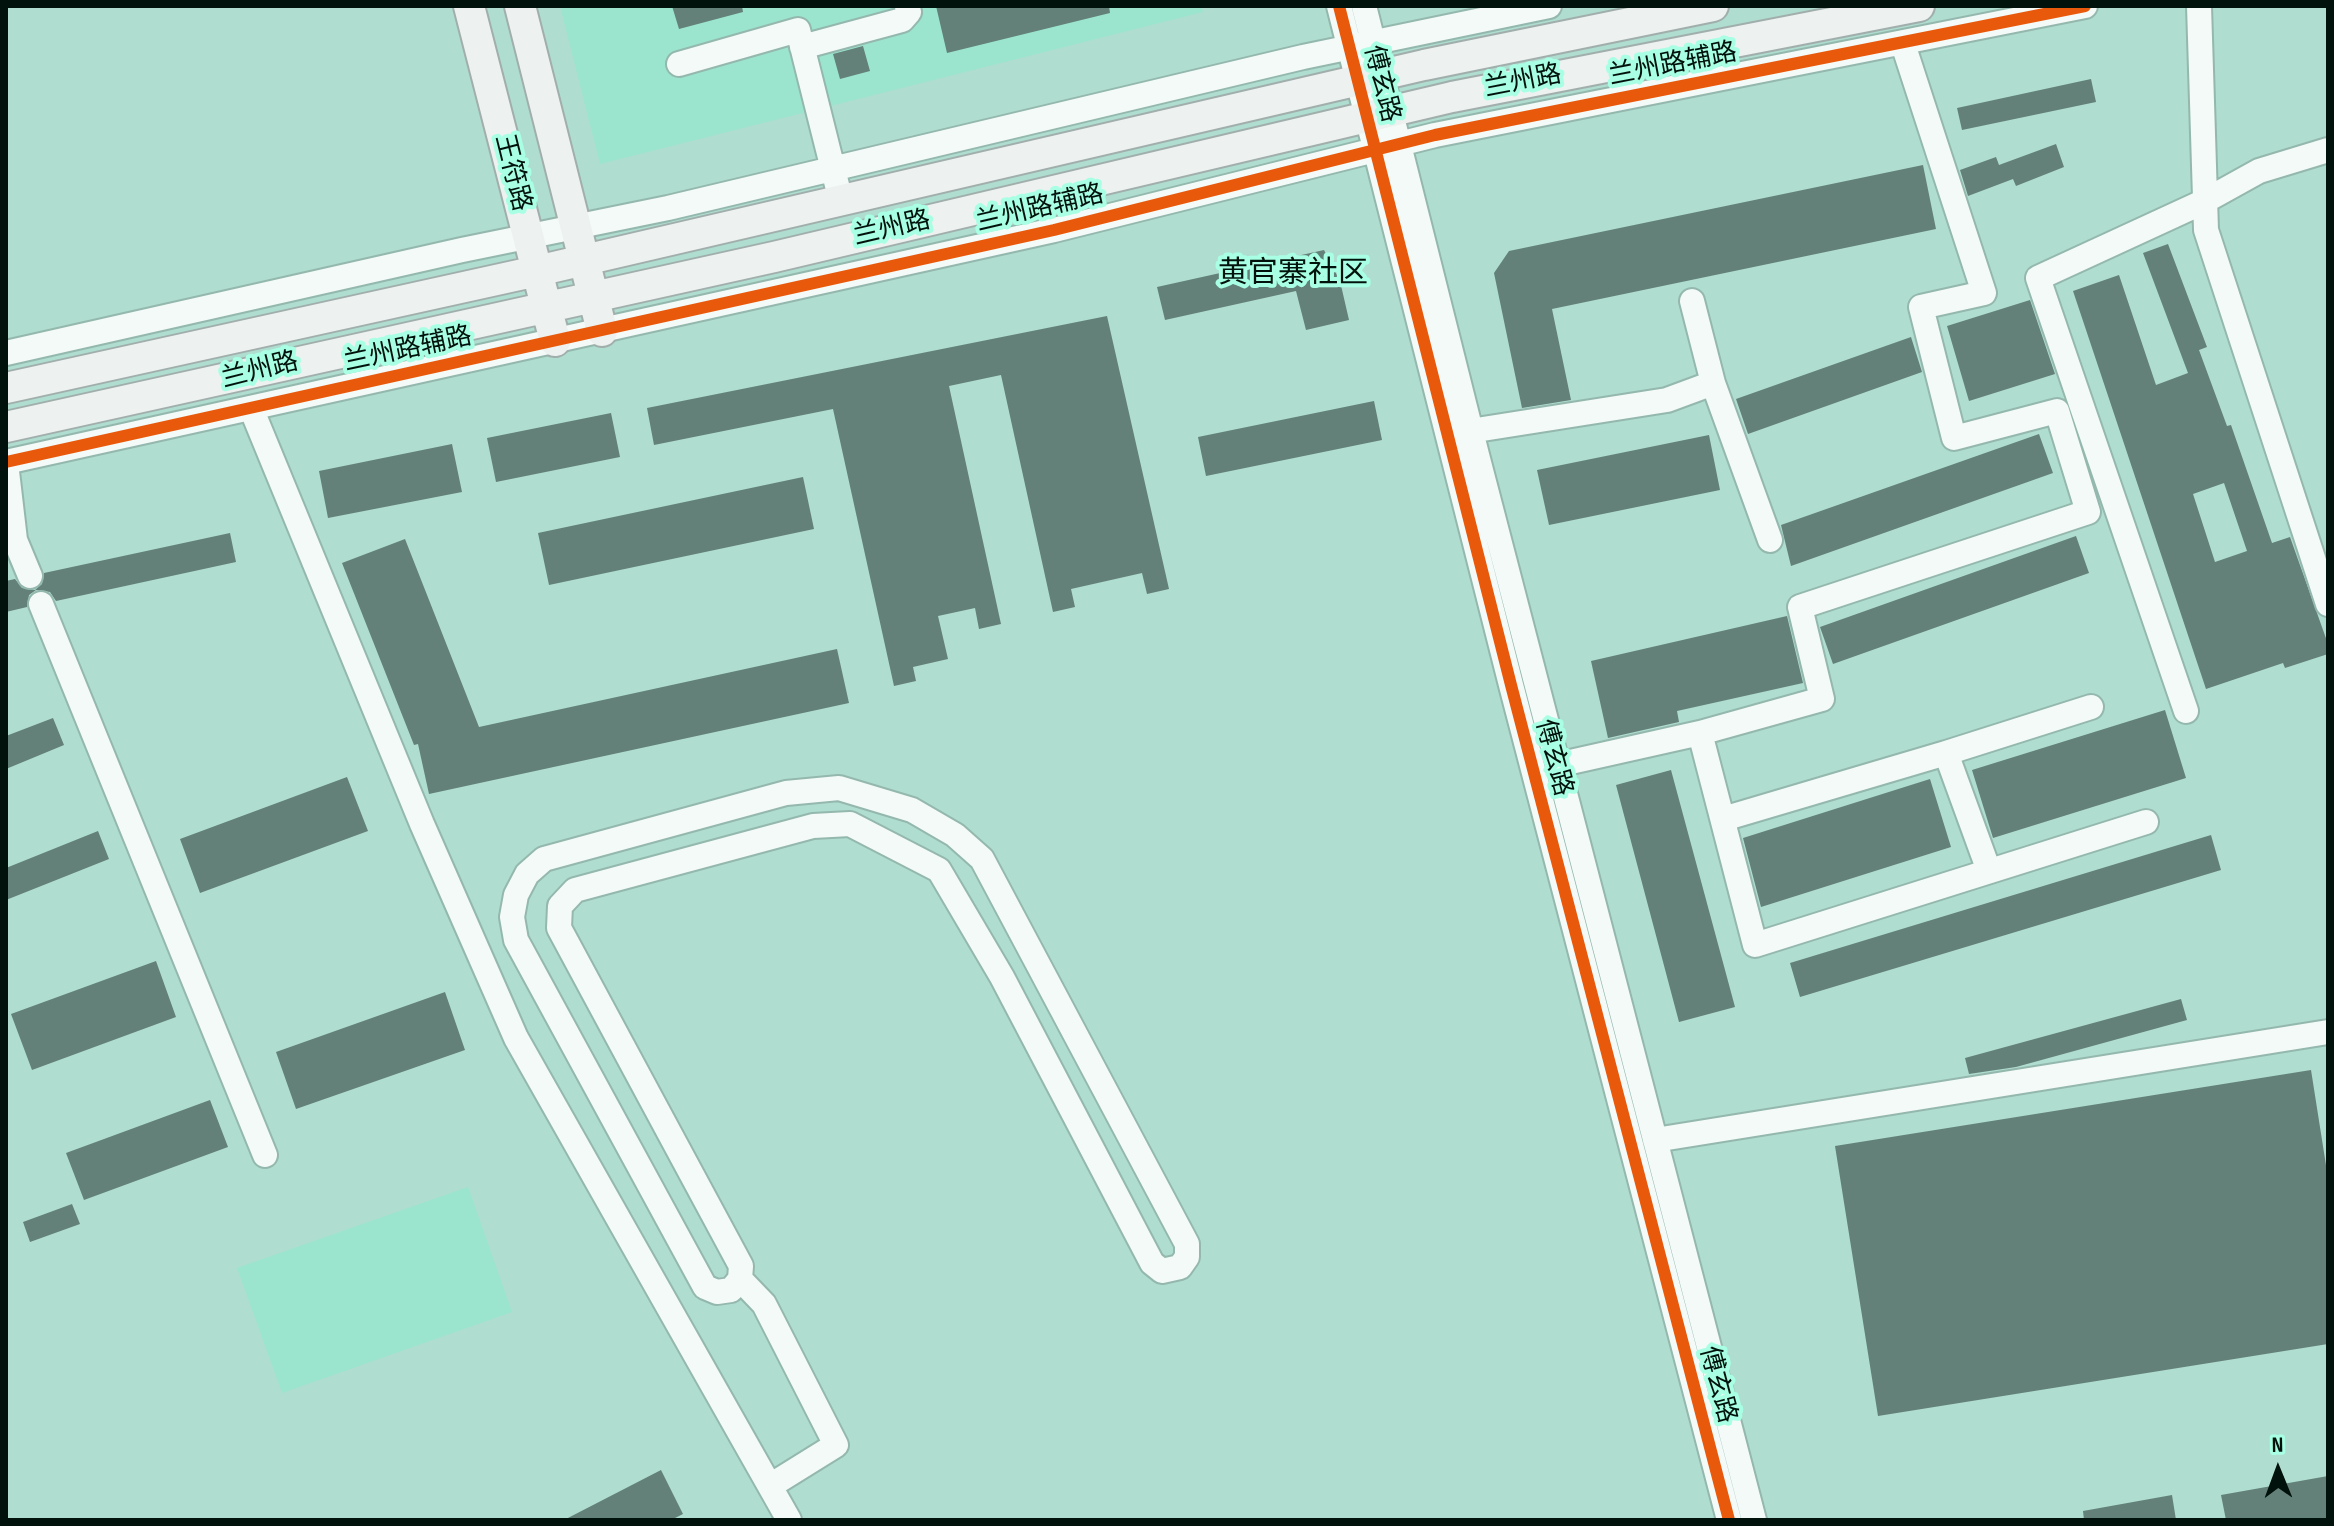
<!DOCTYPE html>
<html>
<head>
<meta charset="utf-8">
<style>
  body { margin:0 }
  #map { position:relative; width:2334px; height:1526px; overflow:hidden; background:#afddcf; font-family:"Sofia Sans Condensed",sans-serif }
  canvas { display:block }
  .frame { position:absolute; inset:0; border:8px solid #00120b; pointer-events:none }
  .north { position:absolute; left:2238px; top:1430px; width:80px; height:80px; -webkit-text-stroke:6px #a8ffe3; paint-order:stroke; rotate:359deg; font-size:22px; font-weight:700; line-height:32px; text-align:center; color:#00120b }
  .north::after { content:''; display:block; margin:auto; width:28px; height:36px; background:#00120b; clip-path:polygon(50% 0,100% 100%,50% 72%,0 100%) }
</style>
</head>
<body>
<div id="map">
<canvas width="2334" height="1526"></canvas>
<div class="frame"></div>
<div class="north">N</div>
</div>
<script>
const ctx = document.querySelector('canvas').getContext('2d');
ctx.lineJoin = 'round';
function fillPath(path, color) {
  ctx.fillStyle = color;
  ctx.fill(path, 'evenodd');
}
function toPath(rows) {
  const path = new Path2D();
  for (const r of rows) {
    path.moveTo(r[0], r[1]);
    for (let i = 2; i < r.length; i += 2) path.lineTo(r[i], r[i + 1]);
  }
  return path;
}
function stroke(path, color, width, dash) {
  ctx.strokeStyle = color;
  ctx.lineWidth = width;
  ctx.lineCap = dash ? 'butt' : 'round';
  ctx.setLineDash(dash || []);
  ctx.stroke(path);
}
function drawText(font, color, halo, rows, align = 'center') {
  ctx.font = font + ' "Sofia Sans Condensed","Noto Sans SC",sans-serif';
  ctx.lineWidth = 8;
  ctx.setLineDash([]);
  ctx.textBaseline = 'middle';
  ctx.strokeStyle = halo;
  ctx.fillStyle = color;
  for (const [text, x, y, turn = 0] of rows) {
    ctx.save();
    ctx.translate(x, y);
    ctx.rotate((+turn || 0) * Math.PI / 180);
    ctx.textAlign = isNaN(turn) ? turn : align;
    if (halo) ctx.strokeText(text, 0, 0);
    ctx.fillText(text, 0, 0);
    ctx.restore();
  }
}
fillPath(toPath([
  [560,6,1201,6,1203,12,600,164],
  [468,1187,512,1312,282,1393,237,1268]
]), '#9be5cf');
fillPath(toPath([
  [672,6,742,6,743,12,679,29],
  [936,6,1109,6,1110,13,947,53],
  [863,46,870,71,840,79,833,54],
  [2091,79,2096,102,1962,130,1957,108],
  [2056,144,2064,167,2016,186,2013,179,1968,196,1960,170,1996,157,1999,165],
  [1923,165,1936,229,1552,309,1571,400,1522,408,1494,273,1509,251],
  [2168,244,2207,347,2199,350,2227,426,2231,425,2272,543,2290,537,2328,644,2328,654,2285,668,2283,663,2206,689,2073,291,2119,275,2156,385,2188,373,2143,253],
  [2224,483,2247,551,2215,562,2193,494],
  [1324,250,1340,281,1349,320,1306,330,1296,291,1165,320,1157,287],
  [2030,300,2055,374,1969,401,1947,326],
  [1107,316,1169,589,1147,594,1142,573,1071,589,1075,607,1053,612,1001,375,949,386,1001,624,979,629,975,608,938,616,948,659,913,667,916,681,894,686,833,409,654,445,647,408],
  [1911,337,1922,372,1748,434,1736,399],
  [1374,401,1382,440,1206,476,1198,437],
  [611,413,620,457,496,482,487,438],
  [2039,434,2053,473,1791,566,1781,525],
  [1709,435,1720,490,1549,525,1537,470],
  [452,444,462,492,328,518,319,471],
  [803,477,814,529,549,585,538,533],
  [230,533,236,562,56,601,50,592,36,590,29,595,27,607,6,612,6,581,15,579,22,588,35,590,42,584,44,573],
  [2076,536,2089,573,1833,664,1820,627],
  [405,539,479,727,837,649,849,703,429,794,418,744,414,745,342,563],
  [1787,616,1803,683,1677,711,1679,722,1608,738,1591,661],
  [2165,710,2186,778,1993,838,1972,770],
  [53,718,64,745,6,769,6,736],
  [1671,770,1735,1007,1679,1022,1616,785],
  [347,777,368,831,200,893,180,839],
  [1930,779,1951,847,1761,907,1743,838],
  [98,831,109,859,6,900,6,868],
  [2211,835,2221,870,1800,997,1790,963],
  [156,961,176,1017,32,1070,11,1014],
  [445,992,465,1050,296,1109,276,1052],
  [2181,999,2187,1020,2016,1067,1969,1074,1965,1058],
  [2311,1070,2328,1178,2328,1344,1878,1416,1835,1146],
  [210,1100,228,1147,84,1200,66,1153],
  [72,1204,80,1224,30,1242,23,1222],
  [661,1470,683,1514,671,1520,564,1520],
  [2328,1476,2328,1520,2226,1520,2221,1495],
  [2172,1495,2176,1520,2084,1520,2083,1511]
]), '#638079');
const minor = toPath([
  [1339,6,1511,685,1729,1520],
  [1364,6,1477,455,1754,1520],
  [2199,6,2206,230,2328,604],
  [802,47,902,20,909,12,907,6],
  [679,64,798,30,841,201],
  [1692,301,1713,383,1770,540],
  [6,353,462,250,668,208,1303,57,1549,6],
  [251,408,422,824,516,1038,789,1520],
  [1470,431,1667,400,1713,383],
  [6,462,1054,230,1435,135,2085,6],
  [6,463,15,540,30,576],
  [41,604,265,1155],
  [2186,711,2038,278,2203,202,2259,171,2328,150],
  [1700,733,1755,945,2146,822],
  [1946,753,2091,707],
  [1557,765,1700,733,1822,699,1800,607,2088,512,2057,411,1954,438,1921,307,1984,293,1903,44],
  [839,788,912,810,955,835,982,859,1187,1244,1187,1257,1180,1267,1162,1271,1152,1263,1002,977,939,870,850,824,813,826,575,890,560,906,559,928,741,1266,740,1279,731,1290,717,1292,705,1287,516,940,512,917,516,895,527,874,544,859,786,793,839,788],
  [1723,819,1946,753,1989,871],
  [1655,1140,2328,1032],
  [740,1279,764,1304,836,1445,770,1486]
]);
const major = toPath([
  [469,6,555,341],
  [520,6,602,331],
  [6,388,537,271,1424,65,1713,6],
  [6,427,774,257,1452,97,1919,6]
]);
stroke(minor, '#94b8ad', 28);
stroke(major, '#a1afac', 34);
stroke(minor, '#f3faf8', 24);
stroke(major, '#edf1f0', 30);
stroke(toPath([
  [1339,6,1511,685,1729,1520],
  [6,462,1054,230,1435,135,2085,6]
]), '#e8590c', 12);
drawText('26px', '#00120b', '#a8ffe3', [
  ["兰州路辅路",1673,65,-11],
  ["兰州路",1523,82,-11],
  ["傅玄路",1381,84,76],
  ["王符路",512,173,76],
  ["兰州路辅路",1040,209,-13],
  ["兰州路",892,229,-13],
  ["兰州路辅路",408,350,-12],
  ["兰州路",260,371,-14],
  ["傅玄路",1553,758,75],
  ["傅玄路",1717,1385,75]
]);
drawText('30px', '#00120b', '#a8ffe3', [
  ["黄官寨社区",1293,274]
]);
</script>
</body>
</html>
